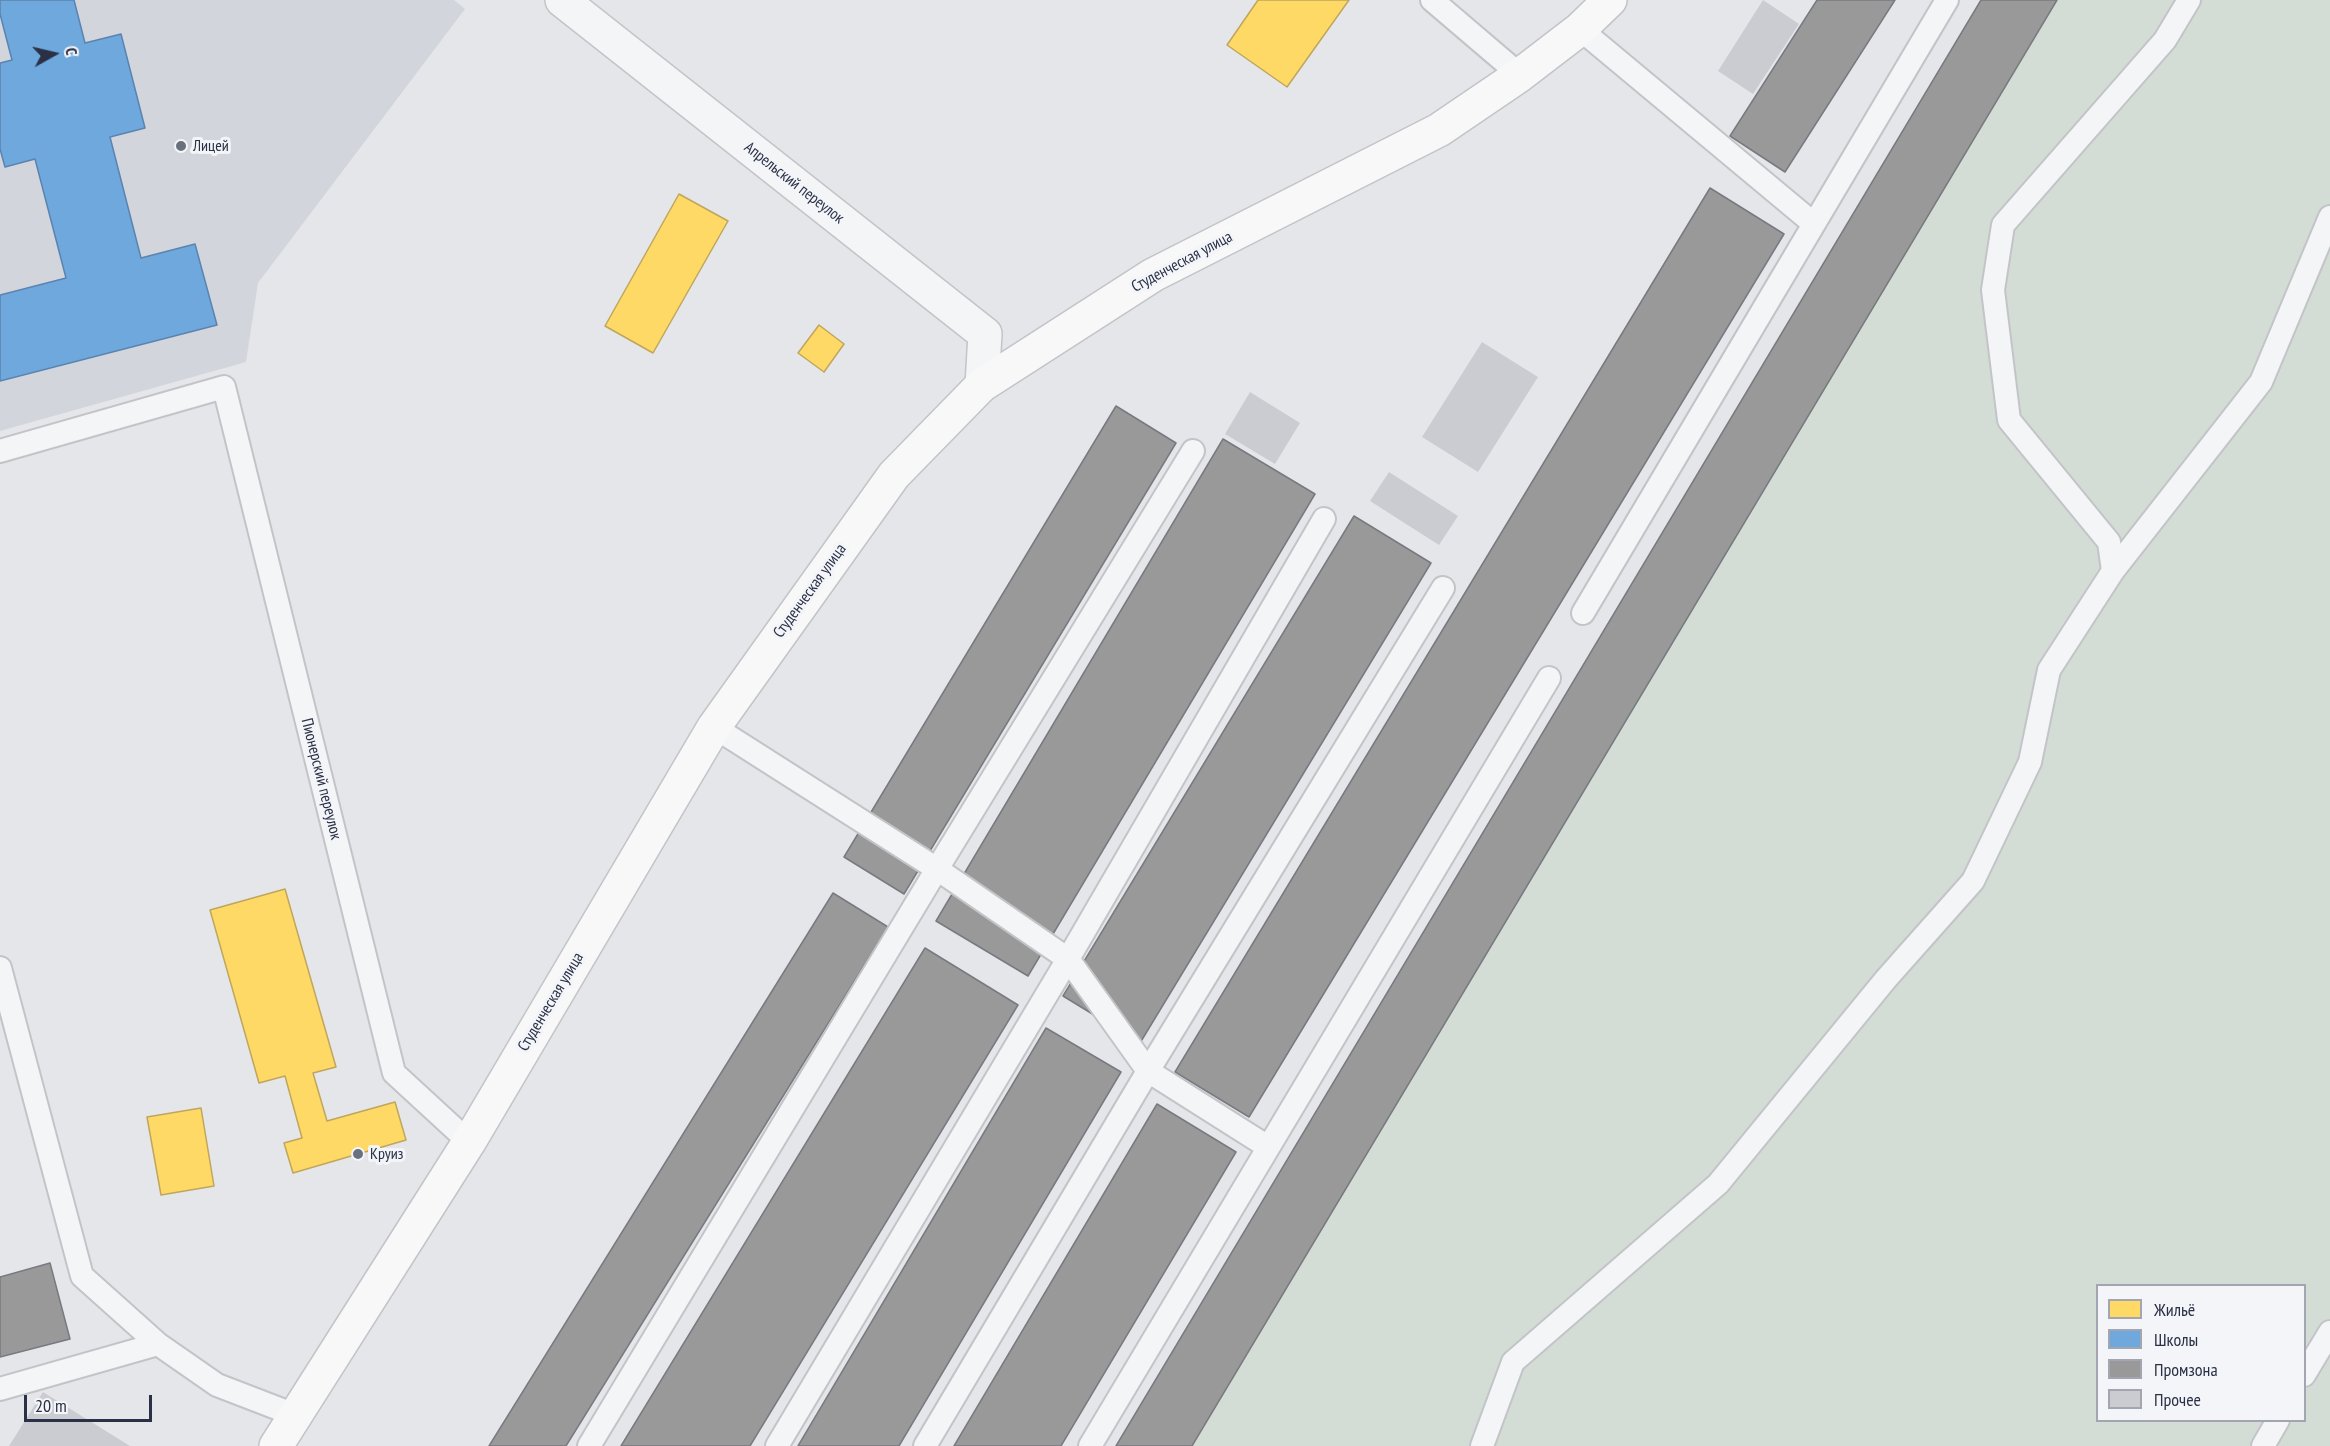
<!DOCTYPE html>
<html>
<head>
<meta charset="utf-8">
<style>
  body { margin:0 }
  #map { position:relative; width:2330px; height:1446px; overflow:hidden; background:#e5e6ea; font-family:"PT Sans Narrow",sans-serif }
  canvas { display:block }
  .legend { position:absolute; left:2096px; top:1284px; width:210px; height:138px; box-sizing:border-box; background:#f3f5f9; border:2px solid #a3a6b1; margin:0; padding:8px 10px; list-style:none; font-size:18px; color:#2a3045 }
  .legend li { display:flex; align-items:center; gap:12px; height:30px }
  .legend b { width:30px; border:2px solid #a3a6b1 }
  .north { position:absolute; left:24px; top:24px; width:60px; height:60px; -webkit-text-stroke:4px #f3f5f9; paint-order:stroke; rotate:82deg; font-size:16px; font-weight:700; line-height:24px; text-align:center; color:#2a3045 }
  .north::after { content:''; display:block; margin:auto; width:21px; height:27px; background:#2a3045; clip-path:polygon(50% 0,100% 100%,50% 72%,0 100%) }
  .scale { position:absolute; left:24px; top:1395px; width:128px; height:27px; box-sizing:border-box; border:3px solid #2a3045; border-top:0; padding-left:8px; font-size:18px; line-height:21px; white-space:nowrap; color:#2a3045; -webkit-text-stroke:4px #f3f5f9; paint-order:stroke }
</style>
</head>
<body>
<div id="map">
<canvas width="2330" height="1446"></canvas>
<ul class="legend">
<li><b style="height:16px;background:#ffd966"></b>Жильё</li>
<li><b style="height:16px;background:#6fa8dc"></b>Школы</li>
<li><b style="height:16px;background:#999"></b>Промзона</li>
<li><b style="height:16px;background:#cbccd1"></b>Прочее</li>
</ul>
<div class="north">С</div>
<div class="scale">20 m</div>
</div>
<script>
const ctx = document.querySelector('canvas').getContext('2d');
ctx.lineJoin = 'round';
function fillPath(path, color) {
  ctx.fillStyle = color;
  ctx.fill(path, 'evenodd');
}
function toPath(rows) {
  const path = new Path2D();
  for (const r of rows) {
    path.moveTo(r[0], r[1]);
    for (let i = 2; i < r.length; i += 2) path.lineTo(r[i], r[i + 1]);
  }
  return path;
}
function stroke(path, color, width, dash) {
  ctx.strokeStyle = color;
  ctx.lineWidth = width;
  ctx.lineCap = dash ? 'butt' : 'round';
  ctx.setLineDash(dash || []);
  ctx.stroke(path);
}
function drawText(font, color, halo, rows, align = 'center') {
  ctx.font = font + ' "PT Sans Narrow",sans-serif';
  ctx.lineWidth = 6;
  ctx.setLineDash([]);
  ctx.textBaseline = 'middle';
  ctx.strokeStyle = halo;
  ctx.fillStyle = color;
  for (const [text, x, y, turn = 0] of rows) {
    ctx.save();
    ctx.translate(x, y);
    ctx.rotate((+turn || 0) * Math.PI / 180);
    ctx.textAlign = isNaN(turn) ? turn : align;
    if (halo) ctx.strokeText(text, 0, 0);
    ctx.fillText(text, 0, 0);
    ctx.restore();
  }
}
fillPath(toPath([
  [0,0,454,0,465,9,258,283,246,362,0,431]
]), '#d3d5dd');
fillPath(toPath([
  [2057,0,2330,0,2330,1446,1192,1446],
  [2098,1286,2304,1286,2304,1420,2098,1420]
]), '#d4ddd5');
const homes = toPath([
  [1258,0,1349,0,1287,87,1227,45,1258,0],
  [679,194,728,221,653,353,605,326,679,194],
  [819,325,844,344,824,372,798,353,819,325],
  [285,889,336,1067,313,1073,327,1121,395,1102,406,1140,293,1173,284,1143,302,1138,285,1076,259,1083,210,910,285,889],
  [201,1108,214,1186,161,1195,147,1117,201,1108]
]);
fillPath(homes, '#ffd966');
stroke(homes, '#bfa65c', 1.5);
const schools = toPath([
  [0,0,74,0,85,43,121,34,145,128,110,137,141,258,195,244,217,325,0,381,0,295,66,278,35,159,5,167,0,149,0,63,12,60,0,14,0,0]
]);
fillPath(schools, '#6fa8dc');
stroke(schools, '#5a84af', 1.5);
const industry = toPath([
  [1817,0,1895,0,1785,172,1730,136,1817,0],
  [1981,0,2057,0,1192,1446,1116,1446,1981,0],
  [1710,188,1784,234,1249,1117,1175,1072,1710,188],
  [1116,406,1176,443,904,894,844,857,1116,406],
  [1223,439,1315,494,1028,976,936,921,1223,439],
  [1354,516,1431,563,1140,1043,1063,996,1354,516],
  [833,893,888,927,566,1446,489,1446,833,893],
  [925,948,1018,1005,750,1446,621,1446,925,948],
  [1046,1028,1121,1072,899,1446,798,1446,1046,1028],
  [1157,1104,1236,1152,1061,1446,954,1446,1157,1104],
  [50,1263,70,1339,0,1357,0,1277,50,1263]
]);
fillPath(industry, '#999');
stroke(industry, '#787a80', 1.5);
fillPath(toPath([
  [1763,0,1799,24,1753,94,1718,71],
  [1482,342,1538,377,1478,472,1422,437],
  [1250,392,1300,423,1275,464,1225,434],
  [1389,472,1458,516,1439,545,1370,501],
  [43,1392,130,1446,9,1446]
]), '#cbccd1');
const service = toPath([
  [1432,0,1520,75],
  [1580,29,1814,224,1947,0],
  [0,451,224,387,394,1073,469,1142],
  [2113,571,2261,382,2330,217],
  [1583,613,1814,224],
  [714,727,937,869,1068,959,1148,1071,1268,1147],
  [0,968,82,1276,158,1344,217,1385,295,1415],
  [2304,1375,2330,1332],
  [0,1389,158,1344],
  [589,1446,937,869,1193,451],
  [777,1446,1068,959,1324,519],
  [925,1446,1148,1071,1443,588],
  [1090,1446,1549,678],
  [1482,1446,1513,1362,1718,1184,1886,979,1973,881,2030,762,2049,670,2113,571,2109,542,2009,420,1993,290,2003,225,2165,40,2189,0],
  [2263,1446,2278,1420]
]);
const minor = toPath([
  [562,0,985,334,982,385]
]);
const secondary = toPath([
  [276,1446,469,1142,714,727,894,475,982,385,1153,275,1439,130,1520,75,1580,29,1610,0]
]);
stroke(service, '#c3c4c8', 26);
stroke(minor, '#c3c4c8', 36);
stroke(secondary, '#c3c4c8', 36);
stroke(service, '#f4f5f7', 22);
stroke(minor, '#f4f5f7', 33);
stroke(secondary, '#f8f8f8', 33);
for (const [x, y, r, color] of [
  [181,146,6,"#6b707f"],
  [358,1154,6,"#6b707f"]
]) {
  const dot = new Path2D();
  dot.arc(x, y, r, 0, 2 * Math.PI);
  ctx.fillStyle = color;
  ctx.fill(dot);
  stroke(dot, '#f3f5f9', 2);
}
drawText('16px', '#2a3045', '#f3f5f9', [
  ["Лицей",193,146],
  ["Круиз",370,1154]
], 'left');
drawText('16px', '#2a3045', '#f3f5f9', [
  ["Апрельский переулок",794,183,38],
  ["Студенческая улица",1182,262,-28],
  ["Студенческая улица",810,591,-54],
  ["Пионерский переулок",321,779,76],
  ["Студенческая улица",551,1002,-59]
]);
</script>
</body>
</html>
